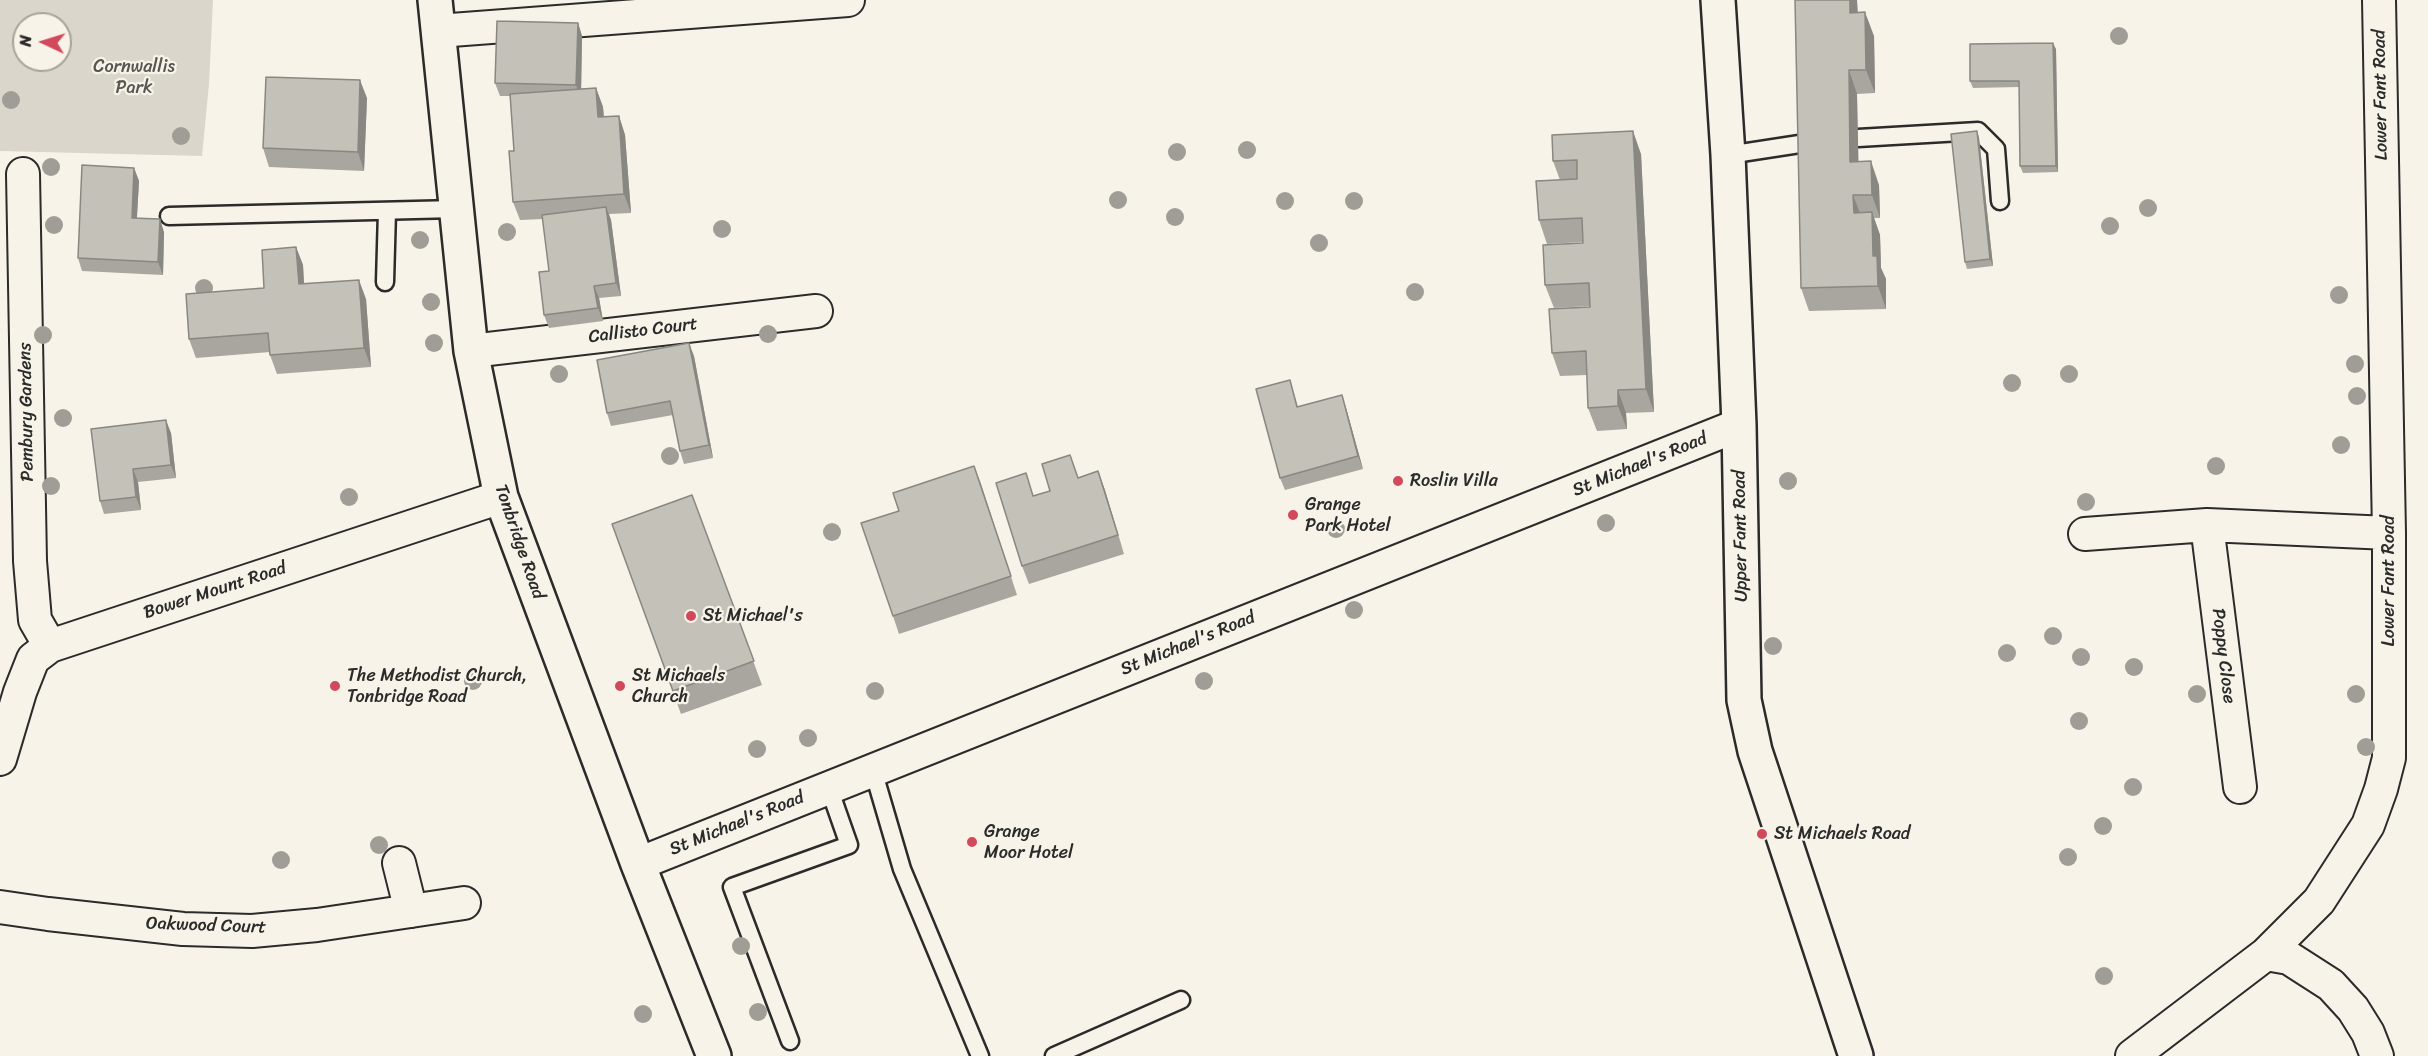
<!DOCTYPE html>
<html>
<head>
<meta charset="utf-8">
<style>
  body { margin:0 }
  #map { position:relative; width:2428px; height:1056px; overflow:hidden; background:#f7f3e8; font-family:Sriracha,sans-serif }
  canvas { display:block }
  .north { position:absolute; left:12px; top:12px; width:60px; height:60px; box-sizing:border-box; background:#f7f3e8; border:2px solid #a5a39c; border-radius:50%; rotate:274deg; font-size:16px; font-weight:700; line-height:24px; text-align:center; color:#2b2b2b }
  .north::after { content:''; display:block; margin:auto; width:21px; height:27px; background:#d1495b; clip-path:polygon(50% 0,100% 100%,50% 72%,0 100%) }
</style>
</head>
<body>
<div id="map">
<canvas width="2428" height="1056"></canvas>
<div class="north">N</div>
</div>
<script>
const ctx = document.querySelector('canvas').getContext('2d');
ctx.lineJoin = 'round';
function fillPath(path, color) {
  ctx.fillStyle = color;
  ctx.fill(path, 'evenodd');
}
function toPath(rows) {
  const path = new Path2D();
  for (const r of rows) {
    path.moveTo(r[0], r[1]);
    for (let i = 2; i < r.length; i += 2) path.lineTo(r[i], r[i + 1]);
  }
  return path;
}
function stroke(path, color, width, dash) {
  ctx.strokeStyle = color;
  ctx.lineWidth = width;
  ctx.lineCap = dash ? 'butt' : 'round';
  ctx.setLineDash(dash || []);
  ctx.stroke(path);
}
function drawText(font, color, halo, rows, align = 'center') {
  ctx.font = font + ' Sriracha,sans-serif';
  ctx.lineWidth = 4.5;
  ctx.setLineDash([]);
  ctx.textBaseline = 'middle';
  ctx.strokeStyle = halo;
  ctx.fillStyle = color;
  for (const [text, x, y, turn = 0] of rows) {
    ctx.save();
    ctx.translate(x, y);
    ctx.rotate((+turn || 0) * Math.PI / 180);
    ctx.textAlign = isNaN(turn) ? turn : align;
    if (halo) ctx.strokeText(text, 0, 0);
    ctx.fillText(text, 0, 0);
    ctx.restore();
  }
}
fillPath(toPath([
  [0,0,213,0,209,84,202,156,0,151],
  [24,24,60,24,60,60,24,60]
]), '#dad6cc');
const service = toPath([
  [1858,138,1978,131,1996,149,2000,201],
  [1728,155,1806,143],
  [169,216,456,209],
  [385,282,387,211],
  [873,770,902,869,980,1056],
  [790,1041,732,887,849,845,829,788],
  [1054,1056,1181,1000]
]);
const minor = toPath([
  [438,31,848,0],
  [23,174,30,561,35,620,50,646],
  [471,351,816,311],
  [2207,525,2240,787],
  [2085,534,2207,525,2389,533],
  [0,759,20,692,33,659,50,646,501,497],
  [399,863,411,911],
  [638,864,1739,425],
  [0,907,48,914,183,929,252,931,317,925,464,903],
  [2266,954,2289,958,2331,985,2353,1009,2368,1033,2377,1056],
  [2132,1056,2266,954,2319,901,2368,825,2381,789,2389,758,2389,533,2379,0]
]);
const tertiary = toPath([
  [1718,0,1728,155,1739,425,1744,700,1755,751,1856,1056]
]);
const primary = toPath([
  [435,0,471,351,501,497,638,864,714,1056]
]);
stroke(service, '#2b2b2b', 21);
stroke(minor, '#2b2b2b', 36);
stroke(tertiary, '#2b2b2b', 38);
stroke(primary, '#2b2b2b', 38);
stroke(service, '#f7f3e8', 16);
stroke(minor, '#f7f3e8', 32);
stroke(tertiary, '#f7f3e8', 33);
stroke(primary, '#f7f3e8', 33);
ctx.fillStyle = '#9f9d96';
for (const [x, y] of [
  [2119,36],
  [11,100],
  [181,136],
  [1247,150],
  [1177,152],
  [51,167],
  [1118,200],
  [1285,201],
  [1354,201],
  [2148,208],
  [1175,217],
  [54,225],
  [2110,226],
  [722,229],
  [507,232],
  [420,240],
  [1319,243],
  [204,288],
  [1415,292],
  [2339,295],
  [431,302],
  [768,334],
  [43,335],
  [434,343],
  [2355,364],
  [559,374],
  [2069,374],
  [2012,383],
  [2357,396],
  [63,418],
  [2341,445],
  [670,456],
  [2216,466],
  [1788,481],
  [51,486],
  [349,497],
  [2086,502],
  [1606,523],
  [1336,529],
  [832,532],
  [1354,610],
  [2053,636],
  [1773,646],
  [2007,653],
  [2081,657],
  [2134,667],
  [473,681],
  [1204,681],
  [875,691],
  [2197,694],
  [2356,694],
  [2079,721],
  [808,738],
  [2366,747],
  [757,749],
  [2133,787],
  [2103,826],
  [379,845],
  [2068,857],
  [281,860],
  [741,946],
  [2104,976],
  [758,1012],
  [643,1014]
]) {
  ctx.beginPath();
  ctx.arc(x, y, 9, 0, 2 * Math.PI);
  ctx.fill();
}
fillPath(toPath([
  [1857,0,1858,12,1874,36,1875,93,1857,94,1858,162,1879,185,1880,218,1874,218,1880,235,1881,268,1886,279,1886,309,1809,311,1801,288],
  [578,23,582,36,581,89,596,88,603,107,604,117,619,116,625,135,631,213,609,214,611,220,621,296,599,298,603,321,549,328,544,315,549,271,543,219,520,220,513,202,514,151,510,96,500,96,495,83],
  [2056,49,2058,172,2023,173,2020,166,2019,87,1973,88,1970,81],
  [367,98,364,171,269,167,263,148],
  [1977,131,1979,138,1993,266,1967,269,1965,262],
  [1641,154,1654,412,1626,413,1627,429,1597,431,1588,408,1587,375,1560,376,1552,353,1590,306,1554,308,1545,285,1583,243,1583,242,1547,244,1539,220,1560,180,1553,161],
  [134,168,139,181,137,218,164,232,163,275,82,271,78,258],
  [296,247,303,265,304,284,366,299,371,367,277,374,270,355,270,352,196,358,189,339,264,288],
  [694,356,713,458,684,464,680,451,673,415,611,426,607,413],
  [1290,380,1298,407,1346,408,1363,469,1285,490,1280,478],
  [171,433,176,478,138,482,141,510,104,514,100,501],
  [974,466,1017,595,899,634,893,616,899,511],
  [1098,471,1124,554,1029,584,1022,566,1034,496,1050,491,1078,478],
  [692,495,762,685,681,714,612,524]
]), '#a9a69f');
fillPath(toPath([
  [1850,0,1857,0,1858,36,1850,13],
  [1865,12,1874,36,1875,93,1866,70],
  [578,23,582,36,581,98,576,85],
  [2053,43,2056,49,2058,172,2056,166],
  [1849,70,1857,94,1859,185,1850,162],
  [360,80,367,98,364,171,358,152],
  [596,88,603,107,605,136,598,117],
  [619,116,625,135,631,213,624,194],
  [1633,131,1641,154,1654,412,1646,389],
  [1977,131,1979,138,1993,266,1990,259],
  [1871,161,1879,185,1880,218,1872,195],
  [134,168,139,181,136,231,132,218],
  [1853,195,1862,218,1854,213],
  [606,207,611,220,621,296,616,283],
  [1872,212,1880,235,1881,268,1886,279,1886,309,1878,286,1873,256],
  [160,219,164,232,163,275,158,262],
  [296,247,303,265,305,303,299,284],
  [359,280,366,299,371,367,364,348],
  [594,286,599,298,603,321,598,308],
  [689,343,694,356,713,458,709,445],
  [1618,390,1626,413,1627,429,1618,406],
  [1342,395,1346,408,1363,469,1358,456],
  [166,420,171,433,176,478,171,465],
  [974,466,981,484,1017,595,1011,576],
  [133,469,138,482,141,510,136,497],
  [1098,471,1105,490,1124,554,1118,535]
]), '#898782');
const building = toPath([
  [1795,0,1850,0,1850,13,1865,12,1866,70,1849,70,1850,162,1871,161,1872,195,1853,195,1854,213,1872,212,1873,256,1877,256,1878,286,1801,288,1795,0],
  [497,21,578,23,576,85,495,83,497,21],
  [2053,43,2056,166,2020,166,2019,81,1970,81,1970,44,2053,43],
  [266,77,360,80,358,152,263,148,266,77],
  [596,88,598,117,619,116,624,194,513,202,509,151,514,151,510,94,596,88],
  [1633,131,1646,389,1618,390,1618,406,1588,408,1586,351,1552,353,1549,309,1590,307,1589,283,1545,285,1543,245,1583,243,1582,218,1539,220,1536,181,1577,179,1577,160,1553,161,1552,135,1633,131],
  [1977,131,1990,259,1965,262,1951,134,1977,131],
  [82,165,134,168,132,218,160,219,158,262,78,258,82,165],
  [606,207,616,283,594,286,598,308,544,315,539,272,549,271,542,215,606,207],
  [296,247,299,284,359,280,364,348,270,355,268,333,189,339,186,294,264,288,262,250,296,247],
  [689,343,709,445,680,451,670,401,607,413,597,360,689,343],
  [1290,380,1297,407,1342,395,1358,456,1280,478,1256,389,1290,380],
  [166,420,171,465,133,469,136,497,100,501,91,429,166,420],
  [1070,455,1078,478,1098,471,1118,535,1022,566,996,483,1026,473,1033,496,1050,491,1042,464,1070,455],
  [974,466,1011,576,893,616,861,523,899,511,893,493,974,466],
  [692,495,754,661,673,691,612,524,692,495]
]);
fillPath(building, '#c4c1b9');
stroke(building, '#898782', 1.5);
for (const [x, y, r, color] of [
  [1398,481,6,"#d1495b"],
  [1293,515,6,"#d1495b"],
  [691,616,6,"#d1495b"],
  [335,686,6,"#d1495b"],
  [620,686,6,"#d1495b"],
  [1762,834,6,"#d1495b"],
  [972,842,6,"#d1495b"]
]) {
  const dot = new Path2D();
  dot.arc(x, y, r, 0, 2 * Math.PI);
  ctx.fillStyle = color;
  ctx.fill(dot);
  stroke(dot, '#f7f3e8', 2);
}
drawText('18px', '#575653', '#f7f3e8', [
  ["Cornwallis",134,67],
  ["Park",134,88]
]);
drawText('18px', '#2b2b2b', '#f7f3e8', [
  ["Lower Fant Road",2381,95,-91],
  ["Callisto Court",643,331,-7],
  ["Pembury Gardens",27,412,-91],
  ["St Michael's Road",1640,465,-22],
  ["Upper Fant Road",1741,536,-91],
  ["Tonbridge Road",519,542,71],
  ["Lower Fant Road",2389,581,-90],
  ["Bower Mount Road",215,591,-18],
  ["St Michael's Road",1188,644,-22],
  ["Poppy Close",2223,656,83],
  ["St Michael's Road",737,824,-22],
  ["Oakwood Court",206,926,2]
]);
drawText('18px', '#2b2b2b', '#f7f3e8', [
  ["Roslin Villa",1410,481],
  ["Grange",1305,505],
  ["Park Hotel",1305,526],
  ["St Michael's",703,616],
  ["The Methodist Church,",347,676],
  ["Tonbridge Road",347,697],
  ["St Michaels",632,676],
  ["Church",632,697],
  ["Grange",984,832],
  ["Moor Hotel",984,853],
  ["St Michaels Road",1774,834]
], 'left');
</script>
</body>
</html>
